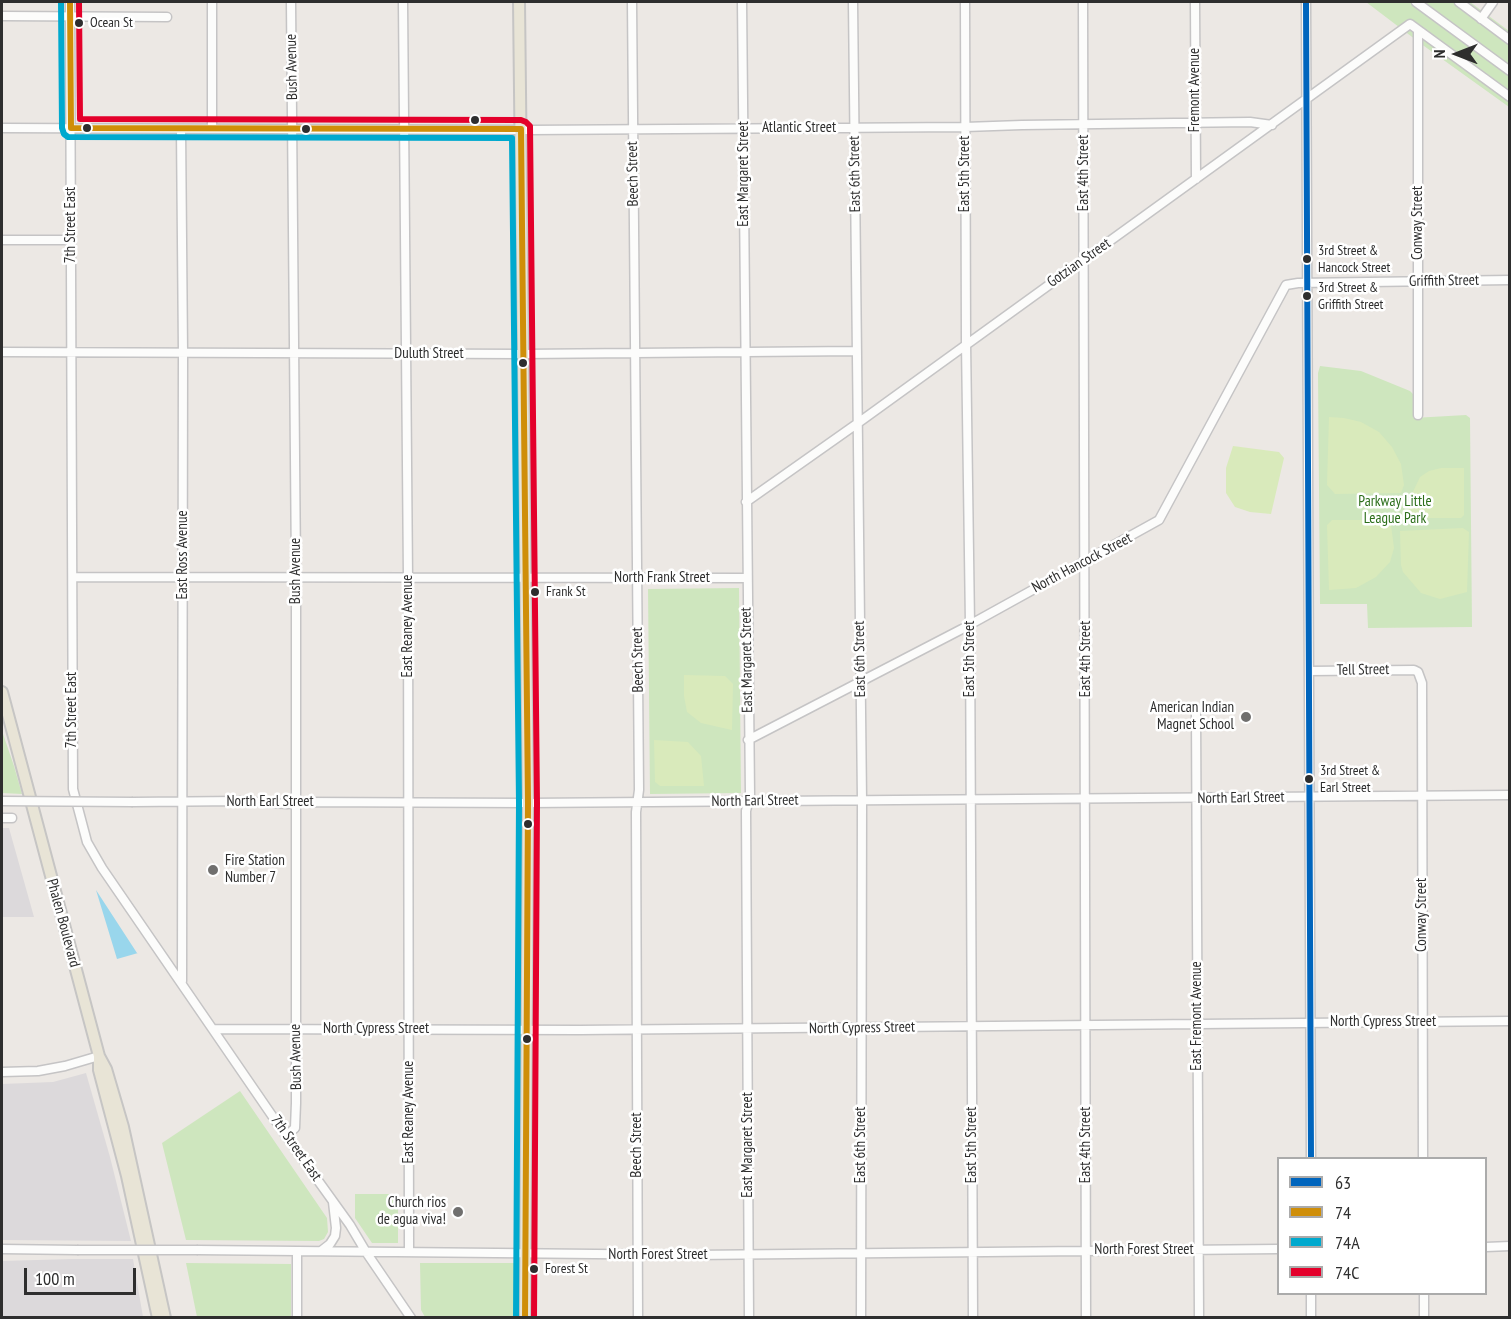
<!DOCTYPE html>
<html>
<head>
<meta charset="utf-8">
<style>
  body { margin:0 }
  #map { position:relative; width:1511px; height:1319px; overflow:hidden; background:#ece8e4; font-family:"PT Sans Narrow",sans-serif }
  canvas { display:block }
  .frame { position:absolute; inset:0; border:3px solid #2e2e2e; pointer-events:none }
  .legend { position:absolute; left:1277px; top:1157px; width:210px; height:138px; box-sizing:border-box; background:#fff; border:2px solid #ababab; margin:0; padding:8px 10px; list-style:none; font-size:18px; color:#2e2e2e }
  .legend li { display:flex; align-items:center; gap:12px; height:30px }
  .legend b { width:30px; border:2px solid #ababab }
  .north { position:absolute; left:1427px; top:24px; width:60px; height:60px; -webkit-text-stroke:4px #fff; paint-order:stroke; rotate:270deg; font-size:16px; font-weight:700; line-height:24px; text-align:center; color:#2e2e2e }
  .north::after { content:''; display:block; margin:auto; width:21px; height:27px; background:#2e2e2e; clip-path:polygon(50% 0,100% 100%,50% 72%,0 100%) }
  .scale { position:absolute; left:24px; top:1268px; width:112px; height:27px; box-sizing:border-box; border:3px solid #2e2e2e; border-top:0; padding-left:8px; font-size:18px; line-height:21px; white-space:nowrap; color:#2e2e2e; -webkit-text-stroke:4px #fff; paint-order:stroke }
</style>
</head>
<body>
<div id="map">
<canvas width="1511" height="1319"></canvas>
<div class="frame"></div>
<ul class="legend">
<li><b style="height:8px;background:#0065bd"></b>63</li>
<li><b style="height:8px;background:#cf8e09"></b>74</li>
<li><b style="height:8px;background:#00a9ce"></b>74A</li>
<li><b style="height:8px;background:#e4002b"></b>74C</li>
</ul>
<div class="north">N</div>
<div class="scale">100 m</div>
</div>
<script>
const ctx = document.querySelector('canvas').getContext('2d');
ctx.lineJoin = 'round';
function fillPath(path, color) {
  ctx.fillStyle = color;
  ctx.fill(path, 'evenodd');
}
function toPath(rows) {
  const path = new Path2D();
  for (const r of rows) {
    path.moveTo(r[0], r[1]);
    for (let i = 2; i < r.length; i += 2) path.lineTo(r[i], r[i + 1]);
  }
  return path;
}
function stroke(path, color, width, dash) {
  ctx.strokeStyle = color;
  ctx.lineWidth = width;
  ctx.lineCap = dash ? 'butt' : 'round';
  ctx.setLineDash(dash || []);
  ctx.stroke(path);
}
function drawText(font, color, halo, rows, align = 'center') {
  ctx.font = font + ' "PT Sans Narrow",sans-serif';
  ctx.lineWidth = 5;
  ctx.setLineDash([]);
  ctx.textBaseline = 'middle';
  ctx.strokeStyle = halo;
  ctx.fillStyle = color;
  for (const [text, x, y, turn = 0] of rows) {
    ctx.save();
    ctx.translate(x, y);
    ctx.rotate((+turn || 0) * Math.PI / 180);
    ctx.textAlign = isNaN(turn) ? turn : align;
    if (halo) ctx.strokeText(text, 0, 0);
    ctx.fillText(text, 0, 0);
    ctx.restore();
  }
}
fillPath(toPath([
  [2,828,9,828,34,917,2,917],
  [86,1073,110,1157,131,1241,2,1240,2,1084,53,1082],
  [72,1259,133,1259,143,1317,2,1317,2,1261]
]), '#dcd9db');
fillPath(toPath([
  [1366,2,1470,2,1509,31,1509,107,1424,46],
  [1320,366,1361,371,1410,391,1413,394,1413,418,1466,415,1470,418,1472,627,1368,628,1367,604,1320,604,1318,373],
  [739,588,741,793,650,794,648,589],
  [2,731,14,766,22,794,2,793],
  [240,1091,327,1218,328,1232,324,1239,319,1241,186,1240,162,1143],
  [355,1194,398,1194,398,1243,372,1243,355,1218],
  [186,1263,291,1264,291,1317,197,1317],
  [420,1263,516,1263,515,1317,425,1317,421,1310]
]), '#cee6be');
fillPath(toPath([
  [1329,417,1344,418,1361,422,1379,432,1392,447,1401,464,1404,485,1401,493,1335,494,1327,485],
  [1233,446,1279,452,1284,458,1271,514,1250,512,1235,507,1226,493,1226,468],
  [1441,468,1464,468,1464,515,1461,518,1408,518,1408,502,1420,477,1429,471],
  [1332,520,1389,520,1391,525,1394,548,1390,562,1376,577,1356,588,1329,590,1327,525],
  [1463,528,1469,532,1467,592,1440,599,1421,593,1403,572,1401,565,1400,531],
  [684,675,725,676,733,684,732,730,701,723,687,712,684,696],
  [654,740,688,742,701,756,704,786,660,786,655,782]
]), '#d9eabb');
fillPath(toPath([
  [96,890,137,953,138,953,117,959]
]), '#99d6ec');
const minor = toPath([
  [70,2,73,789,87,842,102,868,286,1136,350,1225,366,1252,411,1318],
  [212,2,212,129],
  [403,2,408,578,409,1251],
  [632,2,639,790,636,812,638,1318],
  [742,2,750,794,746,811,749,1318],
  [853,2,862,800,861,1318],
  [965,2,966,343,970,624,973,1318],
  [1083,2,1086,1318],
  [1195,2,1196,179],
  [1306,2,1311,1158],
  [1416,2,1510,71],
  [1459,2,1510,40],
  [2,16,167,17],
  [1481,19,1493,2],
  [2,128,530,130,965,127,1022,125,1250,122,1272,125],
  [181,129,183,353,182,981],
  [2,240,71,240],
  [2,352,523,354,857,351],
  [1418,415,1418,31],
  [746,502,858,423,1410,24,1510,97],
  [73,577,747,578],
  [1309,671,1414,670,1418,672,1422,683,1423,1158],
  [1196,714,1199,1318],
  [748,740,962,629,1159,520,1286,285,1298,283,1510,280],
  [133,802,239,801,287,804,304,802,528,803,1510,795],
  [2,818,12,818],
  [214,1029,580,1030,1510,1021],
  [2,1072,38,1071,65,1066,99,1056],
  [286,1136,295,1128,296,1103,296,570,291,2],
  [1486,1247,1510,1246],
  [2,1249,77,1250],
  [198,1250,694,1255,1278,1249],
  [321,1251,330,1244,335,1236,336,1228,333,1202],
  [1311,1294,1311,1318],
  [1424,1294,1424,1318],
  [297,1318,297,1251]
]);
const major = toPath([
  [519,2,528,803,525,1318],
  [2,692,99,1056,99,1070,127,1176,158,1318],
  [99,1056,106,1069,123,1127,165,1318]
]);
stroke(minor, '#c5c4c5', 11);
stroke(major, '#c6c5c4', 14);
stroke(minor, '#fcfcfb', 8);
stroke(major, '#e8e4d6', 10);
const minorBridge = toPath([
  [2,801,133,802],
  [77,1250,198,1250]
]);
stroke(minorBridge, '#c5c4c5', 11, []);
stroke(minorBridge, '#fcfcfb', 8);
stroke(toPath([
  [1306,2,1311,1158]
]), '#0065bd', 6);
stroke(toPath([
  [70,2,71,128,521,129,528,803,525,1318]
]), '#cf8e09', 6);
stroke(toPath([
  [61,2,62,128,64,134,68,137,512,138,519,803,516,1318]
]), '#00a9ce', 6);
stroke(toPath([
  [79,2,80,119,521,120,526,122,530,126,537,803,534,1318]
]), '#e4002b', 6);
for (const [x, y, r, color] of [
  [79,23,5,"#2e2e2e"],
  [475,120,5,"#2e2e2e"],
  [87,128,5,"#2e2e2e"],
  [306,129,5,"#2e2e2e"],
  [1307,259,5,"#2e2e2e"],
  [1307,296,5,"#2e2e2e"],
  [523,363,5,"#2e2e2e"],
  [535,592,5,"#2e2e2e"],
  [1246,717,6,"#706f6e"],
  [1309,779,5,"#2e2e2e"],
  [528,824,5,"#2e2e2e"],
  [213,870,6,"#706f6e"],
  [527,1039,5,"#2e2e2e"],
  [458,1212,6,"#706f6e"],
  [534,1269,5,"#2e2e2e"]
]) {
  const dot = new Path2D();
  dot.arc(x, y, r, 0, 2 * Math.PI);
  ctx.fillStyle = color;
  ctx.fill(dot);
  stroke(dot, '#fff', 2);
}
drawText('14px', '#2e2e2e', '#fff', [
  ["Ocean St",90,23],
  ["3rd Street &",1318,251],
  ["Hancock Street",1318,268],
  ["3rd Street &",1318,288],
  ["Griffith Street",1318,305],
  ["Frank St",546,592],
  ["3rd Street &",1320,771],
  ["Earl Street",1320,788],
  ["Forest St",545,1269]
], 'left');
drawText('15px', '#2e2e2e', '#fff', [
  ["Bush Avenue",292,67,-91],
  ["Fremont Avenue",1195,90,-90],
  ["Atlantic Street",799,128],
  ["East 4th Street",1084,173,-90],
  ["Beech Street",633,174,-91],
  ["East Margaret Street",744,174,-90],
  ["East 6th Street",855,174,-91],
  ["East 5th Street",965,174,-90],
  ["Conway Street",1418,223,-90],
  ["7th Street East",71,225,-90],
  ["Gotzian Street",1079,263,-35],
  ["Griffith Street",1444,281,-1],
  ["Duluth Street",429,354],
  ["East Ross Avenue",183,555,-90],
  ["North Hancock Street",1082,563,-28],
  ["Bush Avenue",296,571,-90],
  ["North Frank Street",662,578],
  ["East Reaney Avenue",408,626,-90],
  ["East 6th Street",860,659,-91],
  ["East 5th Street",970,659,-90],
  ["East 4th Street",1086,659,-90],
  ["Beech Street",638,660,-91],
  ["East Margaret Street",747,660,-91],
  ["Tell Street",1363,670,-1],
  ["7th Street East",72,710,-90],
  ["North Earl Street",1241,798,-1],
  ["North Earl Street",755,801,-1],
  ["North Earl Street",270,802],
  ["Conway Street",1422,915,-90],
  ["Phalen Boulevard",63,923,75],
  ["East Fremont Avenue",1197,1016,-90],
  ["North Cypress Street",1383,1022],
  ["North Cypress Street",862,1028,-1],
  ["North Cypress Street",376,1029],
  ["Bush Avenue",296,1057,-91],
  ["East Reaney Avenue",409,1112,-90],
  ["Beech Street",637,1145,-90],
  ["East Margaret Street",748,1145,-90],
  ["East 6th Street",861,1145,-90],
  ["East 5th Street",972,1145,-90],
  ["East 4th Street",1086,1145,-90],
  ["7th Street East",296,1148,55],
  ["North Forest Street",1144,1250],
  ["North Forest Street",658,1255]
]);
drawText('15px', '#2c6e1b', '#fff', [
  ["Parkway Little",1395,502],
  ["League Park",1395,519]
]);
drawText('15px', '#2e2e2e', '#fff', [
  ["American Indian",1234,708],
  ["Magnet School",1234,725],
  ["Fire Station",225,861,"left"],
  ["Number 7",225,878,"left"],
  ["Church rios",446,1203],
  ["de agua viva!",446,1220]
], 'right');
</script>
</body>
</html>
